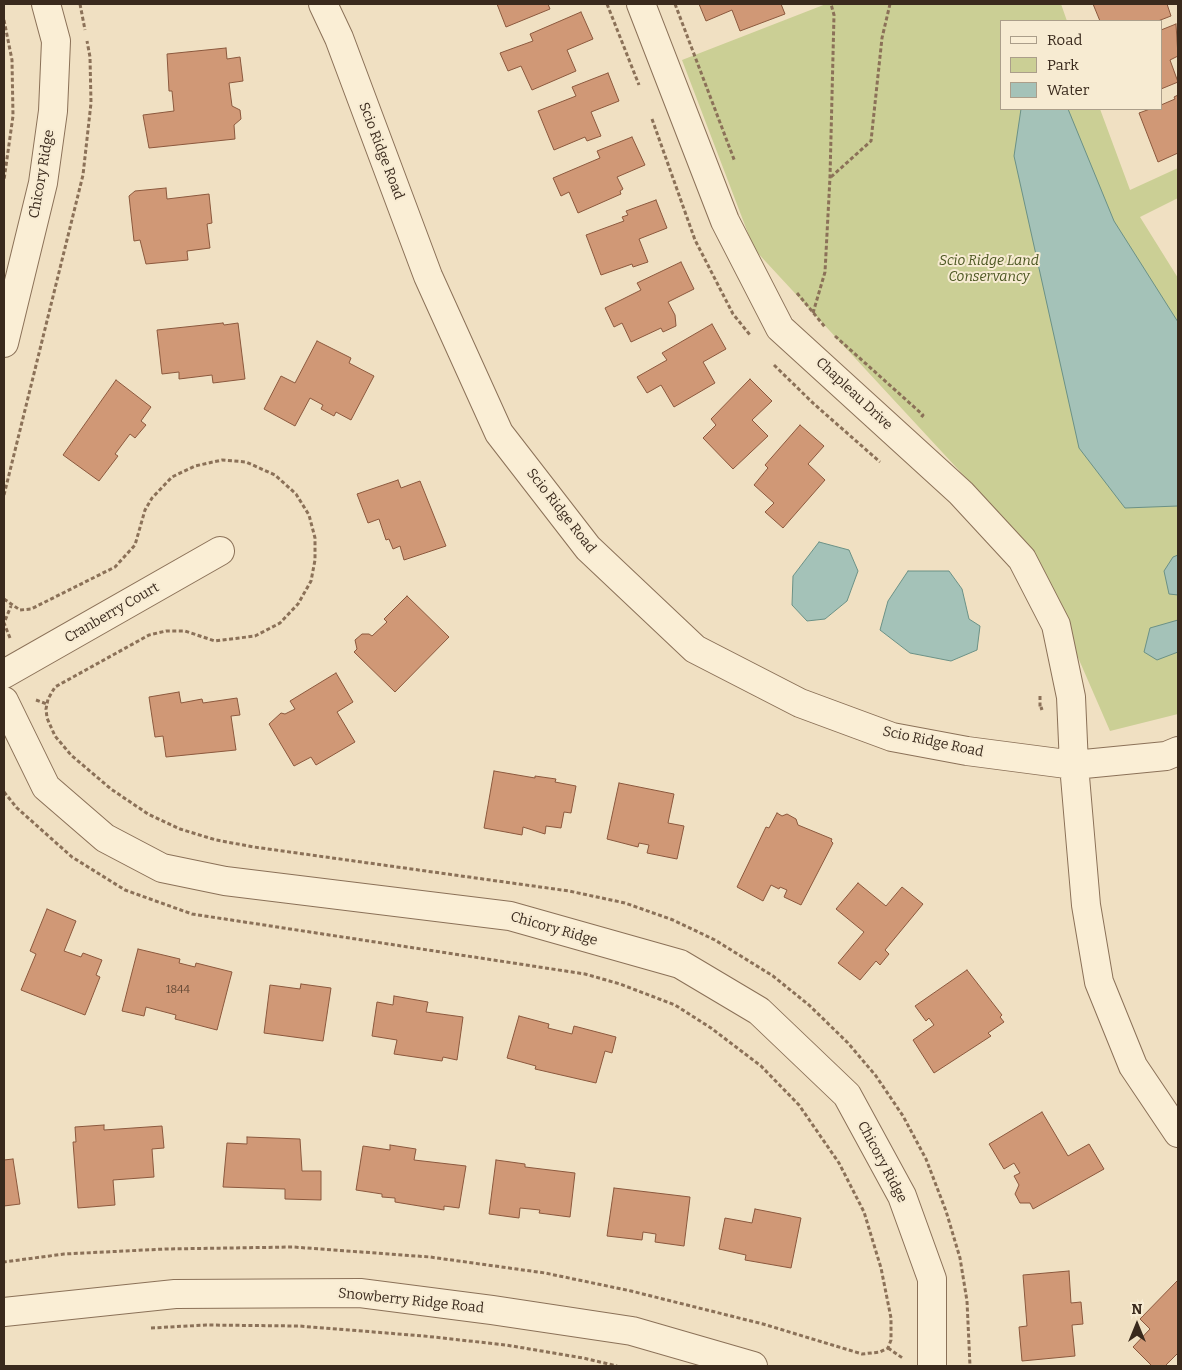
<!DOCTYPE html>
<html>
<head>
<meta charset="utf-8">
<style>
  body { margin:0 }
  #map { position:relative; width:1182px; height:1370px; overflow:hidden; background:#f0e0c2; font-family:Bitter,serif }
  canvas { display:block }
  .frame { position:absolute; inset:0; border:5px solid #3a2a1d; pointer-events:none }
  .legend { position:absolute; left:1000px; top:20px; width:162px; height:90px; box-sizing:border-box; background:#f7ebd2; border:1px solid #ab9e8a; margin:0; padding:6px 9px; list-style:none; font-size:15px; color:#3a2a1d }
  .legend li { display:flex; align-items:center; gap:10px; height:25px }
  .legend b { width:25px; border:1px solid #ab9e8a }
  .north { position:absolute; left:1112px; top:1300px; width:50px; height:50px; -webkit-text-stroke:4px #f7ebd2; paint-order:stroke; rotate:0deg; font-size:14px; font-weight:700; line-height:20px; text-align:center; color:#3a2a1d }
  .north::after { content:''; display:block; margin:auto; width:18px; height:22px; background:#3a2a1d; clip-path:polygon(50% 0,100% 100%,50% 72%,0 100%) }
</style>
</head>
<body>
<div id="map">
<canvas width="1182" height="1370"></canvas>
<div class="frame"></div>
<ul class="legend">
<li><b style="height:6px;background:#faeed5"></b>Road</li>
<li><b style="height:14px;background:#cbcf95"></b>Park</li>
<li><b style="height:14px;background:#a4c2b8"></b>Water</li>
</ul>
<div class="north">N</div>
</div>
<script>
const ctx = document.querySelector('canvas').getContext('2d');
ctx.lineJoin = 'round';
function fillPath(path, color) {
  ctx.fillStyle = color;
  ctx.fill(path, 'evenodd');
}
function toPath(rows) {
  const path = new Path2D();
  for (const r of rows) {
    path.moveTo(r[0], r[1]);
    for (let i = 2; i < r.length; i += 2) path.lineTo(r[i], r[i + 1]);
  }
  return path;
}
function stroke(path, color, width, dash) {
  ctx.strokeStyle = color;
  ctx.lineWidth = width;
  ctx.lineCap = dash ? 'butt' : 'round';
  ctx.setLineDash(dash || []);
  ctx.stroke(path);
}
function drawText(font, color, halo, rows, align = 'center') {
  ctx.font = font + ' Bitter,serif';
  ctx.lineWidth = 4;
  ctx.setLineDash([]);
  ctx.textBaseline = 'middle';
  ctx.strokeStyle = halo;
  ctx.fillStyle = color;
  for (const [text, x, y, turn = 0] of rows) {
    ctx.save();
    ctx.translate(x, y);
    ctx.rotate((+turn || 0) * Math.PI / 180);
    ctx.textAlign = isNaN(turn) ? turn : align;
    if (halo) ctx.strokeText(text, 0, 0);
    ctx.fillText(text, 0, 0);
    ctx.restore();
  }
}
fillPath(toPath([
  [826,4,1061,4,1067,21,1001,21,1001,109,1100,109,1130,190,1178,168,1178,198,1140,217,1178,278,1178,714,1110,731,1030,547,754,249,682,60]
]), '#cbcf95');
const water = toPath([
  [1021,109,1068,109,1114,221,1178,322,1178,506,1125,508,1079,448,1014,156,1021,109],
  [819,542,849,550,858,571,847,601,825,619,807,621,792,605,793,576,819,542],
  [1178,555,1178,595,1169,594,1164,571,1173,557,1178,555],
  [908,571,949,571,962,589,969,619,980,626,977,650,951,661,910,653,880,630,888,601,908,571],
  [1178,620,1178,652,1157,660,1144,652,1150,628,1178,620]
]);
fillPath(water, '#a4c2b8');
stroke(water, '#6b9186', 1);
const building = toPath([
  [497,4,548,4,550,9,506,27,497,4],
  [699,4,781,4,785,14,740,31,732,10,706,21,699,4],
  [1093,4,1167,4,1171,16,1158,21,1100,21,1093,4],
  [581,12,593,39,567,50,576,71,532,90,521,66,508,71,500,53,533,41,530,34,581,12],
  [1176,24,1178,56,1170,60,1178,82,1161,89,1161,30,1176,24],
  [226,48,227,59,240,57,243,81,229,83,232,106,240,110,241,119,234,125,235,139,149,148,143,115,174,111,172,91,169,91,167,54,226,48],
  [608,73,619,101,591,112,601,136,587,141,585,137,554,150,538,111,576,96,572,87,608,73],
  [1178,95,1178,153,1158,162,1139,113,1150,109,1161,109,1161,105,1175,99,1174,97,1178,95],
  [632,137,645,165,617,177,623,189,620,191,621,194,578,213,569,192,561,196,553,178,600,158,597,151,632,137],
  [166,188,167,199,209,194,212,223,207,224,210,248,187,251,188,260,146,264,140,240,134,241,129,196,135,191,166,188],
  [656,200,667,228,639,239,648,262,633,267,632,264,601,275,586,235,624,221,622,217,628,215,626,211,656,200],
  [681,262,694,289,668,302,675,315,676,326,663,332,661,328,631,342,622,323,614,327,605,308,641,290,637,283,681,262],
  [223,323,224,325,238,323,245,379,213,383,212,375,179,379,179,372,162,374,157,330,223,323],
  [712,324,726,349,703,362,715,383,674,407,661,385,647,393,637,377,667,360,662,353,712,324],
  [317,341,351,358,349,363,374,376,351,420,336,412,334,416,321,409,323,405,310,398,295,426,264,409,281,376,295,383,317,341],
  [750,379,772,401,752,420,768,436,733,469,703,438,716,425,711,419,750,379],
  [116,380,151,407,141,421,146,425,135,438,130,434,115,454,118,456,99,481,63,455,116,380],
  [800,425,824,446,808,464,825,480,783,528,765,512,774,503,754,485,768,468,765,465,800,425],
  [398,480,401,488,420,481,446,546,404,560,400,546,393,549,389,539,386,540,379,519,368,523,357,494,398,480],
  [407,596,449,637,395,692,354,652,357,649,355,640,362,634,369,634,372,636,387,622,384,619,407,596],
  [336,673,353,702,337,712,355,742,316,765,311,757,294,766,269,724,281,713,285,714,295,709,290,701,336,673],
  [179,692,181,703,202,699,203,703,237,698,240,715,231,716,236,750,166,757,163,736,155,737,149,697,179,692],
  [494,771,535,778,535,776,556,779,555,782,576,786,571,813,564,812,561,828,546,826,545,834,523,827,522,835,484,828,494,771],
  [619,783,674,794,668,823,684,826,677,859,647,853,649,845,639,843,638,847,607,839,619,783],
  [777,813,782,816,787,814,796,819,798,825,832,839,831,841,833,843,801,905,784,897,787,890,780,887,779,889,771,885,763,901,737,887,766,827,769,828,777,813],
  [858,883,886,906,902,887,923,904,885,950,889,954,880,965,876,961,860,980,838,963,864,932,836,909,858,883],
  [47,909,76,921,64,951,81,957,83,953,102,960,96,975,100,977,85,1015,21,990,36,954,30,951,47,909],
  [138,949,180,959,179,963,195,967,196,963,232,972,217,1030,175,1019,176,1015,146,1007,144,1016,122,1011,138,949],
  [967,970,1002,1015,1000,1017,1004,1022,988,1033,991,1036,934,1073,913,1040,934,1025,929,1018,926,1021,915,1006,967,970],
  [301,984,331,988,323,1041,264,1033,270,985,300,989,301,984],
  [394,996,428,1002,426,1012,463,1017,457,1060,443,1057,442,1061,394,1054,397,1040,372,1036,377,1002,393,1005,394,996],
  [519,1016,549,1024,548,1028,572,1034,574,1026,616,1037,612,1053,605,1051,596,1083,535,1069,536,1066,507,1058,519,1016],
  [1042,1112,1068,1156,1089,1144,1104,1169,1033,1209,1030,1203,1020,1203,1015,1194,1019,1185,1014,1176,1020,1173,1014,1163,1004,1169,989,1144,1042,1112],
  [104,1125,104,1130,162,1126,164,1148,152,1149,154,1177,113,1180,115,1205,78,1208,73,1142,76,1142,75,1127,104,1125],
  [247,1137,300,1139,302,1171,321,1171,321,1200,285,1199,285,1189,223,1187,227,1143,247,1144,247,1137],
  [390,1145,416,1149,414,1160,466,1166,459,1208,444,1206,444,1210,395,1202,395,1198,382,1197,382,1194,356,1190,363,1146,390,1150,390,1145],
  [13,1159,20,1204,4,1206,4,1160,13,1159],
  [496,1160,525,1164,525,1167,575,1173,570,1217,539,1213,540,1210,520,1208,519,1218,489,1214,496,1160],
  [614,1188,690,1197,684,1246,655,1242,656,1234,643,1232,642,1240,607,1236,614,1188],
  [755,1209,801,1218,791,1268,745,1260,746,1255,719,1249,725,1218,752,1223,755,1209],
  [1069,1271,1071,1303,1081,1302,1083,1324,1072,1325,1075,1356,1022,1361,1019,1327,1027,1326,1023,1275,1069,1271],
  [1178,1280,1178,1355,1177,1354,1165,1366,1152,1366,1133,1347,1150,1329,1140,1319,1178,1280]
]);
fillPath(building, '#d09876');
stroke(building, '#8b583d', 1);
const minor = toPath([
  [323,4,339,38,428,276,499,433,588,548,695,649,800,703,892,737,967,751,1074,765,1166,756,1178,751],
  [641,4,725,221,780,328,961,493,1022,559,1056,625,1071,697,1074,765,1086,905,1099,982,1133,1066,1178,1133],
  [4,343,43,183,53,111,56,41,46,4],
  [4,674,220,551],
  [4,701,46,787,105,838,162,868,225,881,510,916,680,964,759,1011,847,1095,902,1196,932,1279,932,1366],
  [4,1312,175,1294,360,1293,492,1310,632,1331,753,1366]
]);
stroke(minor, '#8b7158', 30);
stroke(toPath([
  [80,4,85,30],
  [607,4,639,85],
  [675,4,735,162],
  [4,20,12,60,13,116,4,180],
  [652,119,695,240,733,314,750,335],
  [831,177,871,141,882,38,890,4],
  [797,293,825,327],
  [813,313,825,272,830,177,834,15,831,4],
  [835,336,923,415,920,419],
  [774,365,814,404,880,462],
  [4,495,83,175,91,103,90,57,87,41],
  [4,599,20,610,31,609,115,567,135,545,145,510,152,498,172,477,195,466,222,460,246,462,275,475,296,494,309,515,315,538,315,560,311,581,298,604,280,623,255,636,215,641,185,631,166,631,149,635,55,687,48,699,46,709,47,718,55,736,71,755,111,789,148,814,180,829,216,840,254,847,569,891,625,903,673,920,715,940,773,976,809,1005,848,1043,876,1076,903,1116,926,1159,946,1211,960,1258,967,1301,970,1366],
  [10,638,4,623,11,606],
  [1040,696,1040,709,1043,708],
  [36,700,47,704],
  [4,792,17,808,72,857,125,890,192,914,585,974,620,984,675,1005,711,1028,761,1066,799,1105,839,1163,864,1212,881,1268,891,1318,891,1340,888,1348,880,1352,862,1354,763,1324,631,1291,545,1273,430,1257,293,1247,165,1249,64,1254,4,1262],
  [151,1328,206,1325,299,1326,424,1336,506,1345,583,1358,617,1366],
  [888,1348,904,1359]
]), '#8b7158', 3, [4, 2.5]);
stroke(minor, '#faeed5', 28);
drawText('11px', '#604633', null, [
  ["1844",178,990]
]);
drawText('14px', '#3a2a1d', '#f7ebd2', [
  ["Scio Ridge Road",381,151,69],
  ["Chicory Ridge",42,174,-80],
  ["Chapleau Drive",854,394,43],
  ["Scio Ridge Road",561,511,52],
  ["Cranberry Court",112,613,-30],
  ["Scio Ridge Road",933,742,12],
  ["Chicory Ridge",554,929,16],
  ["Chicory Ridge",882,1162,62],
  ["Snowberry Ridge Road",411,1301,6]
]);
drawText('italic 14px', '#4c5722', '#f7ebd2', [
  ["Scio Ridge Land",989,261],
  ["Conservancy",989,277]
]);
</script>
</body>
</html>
